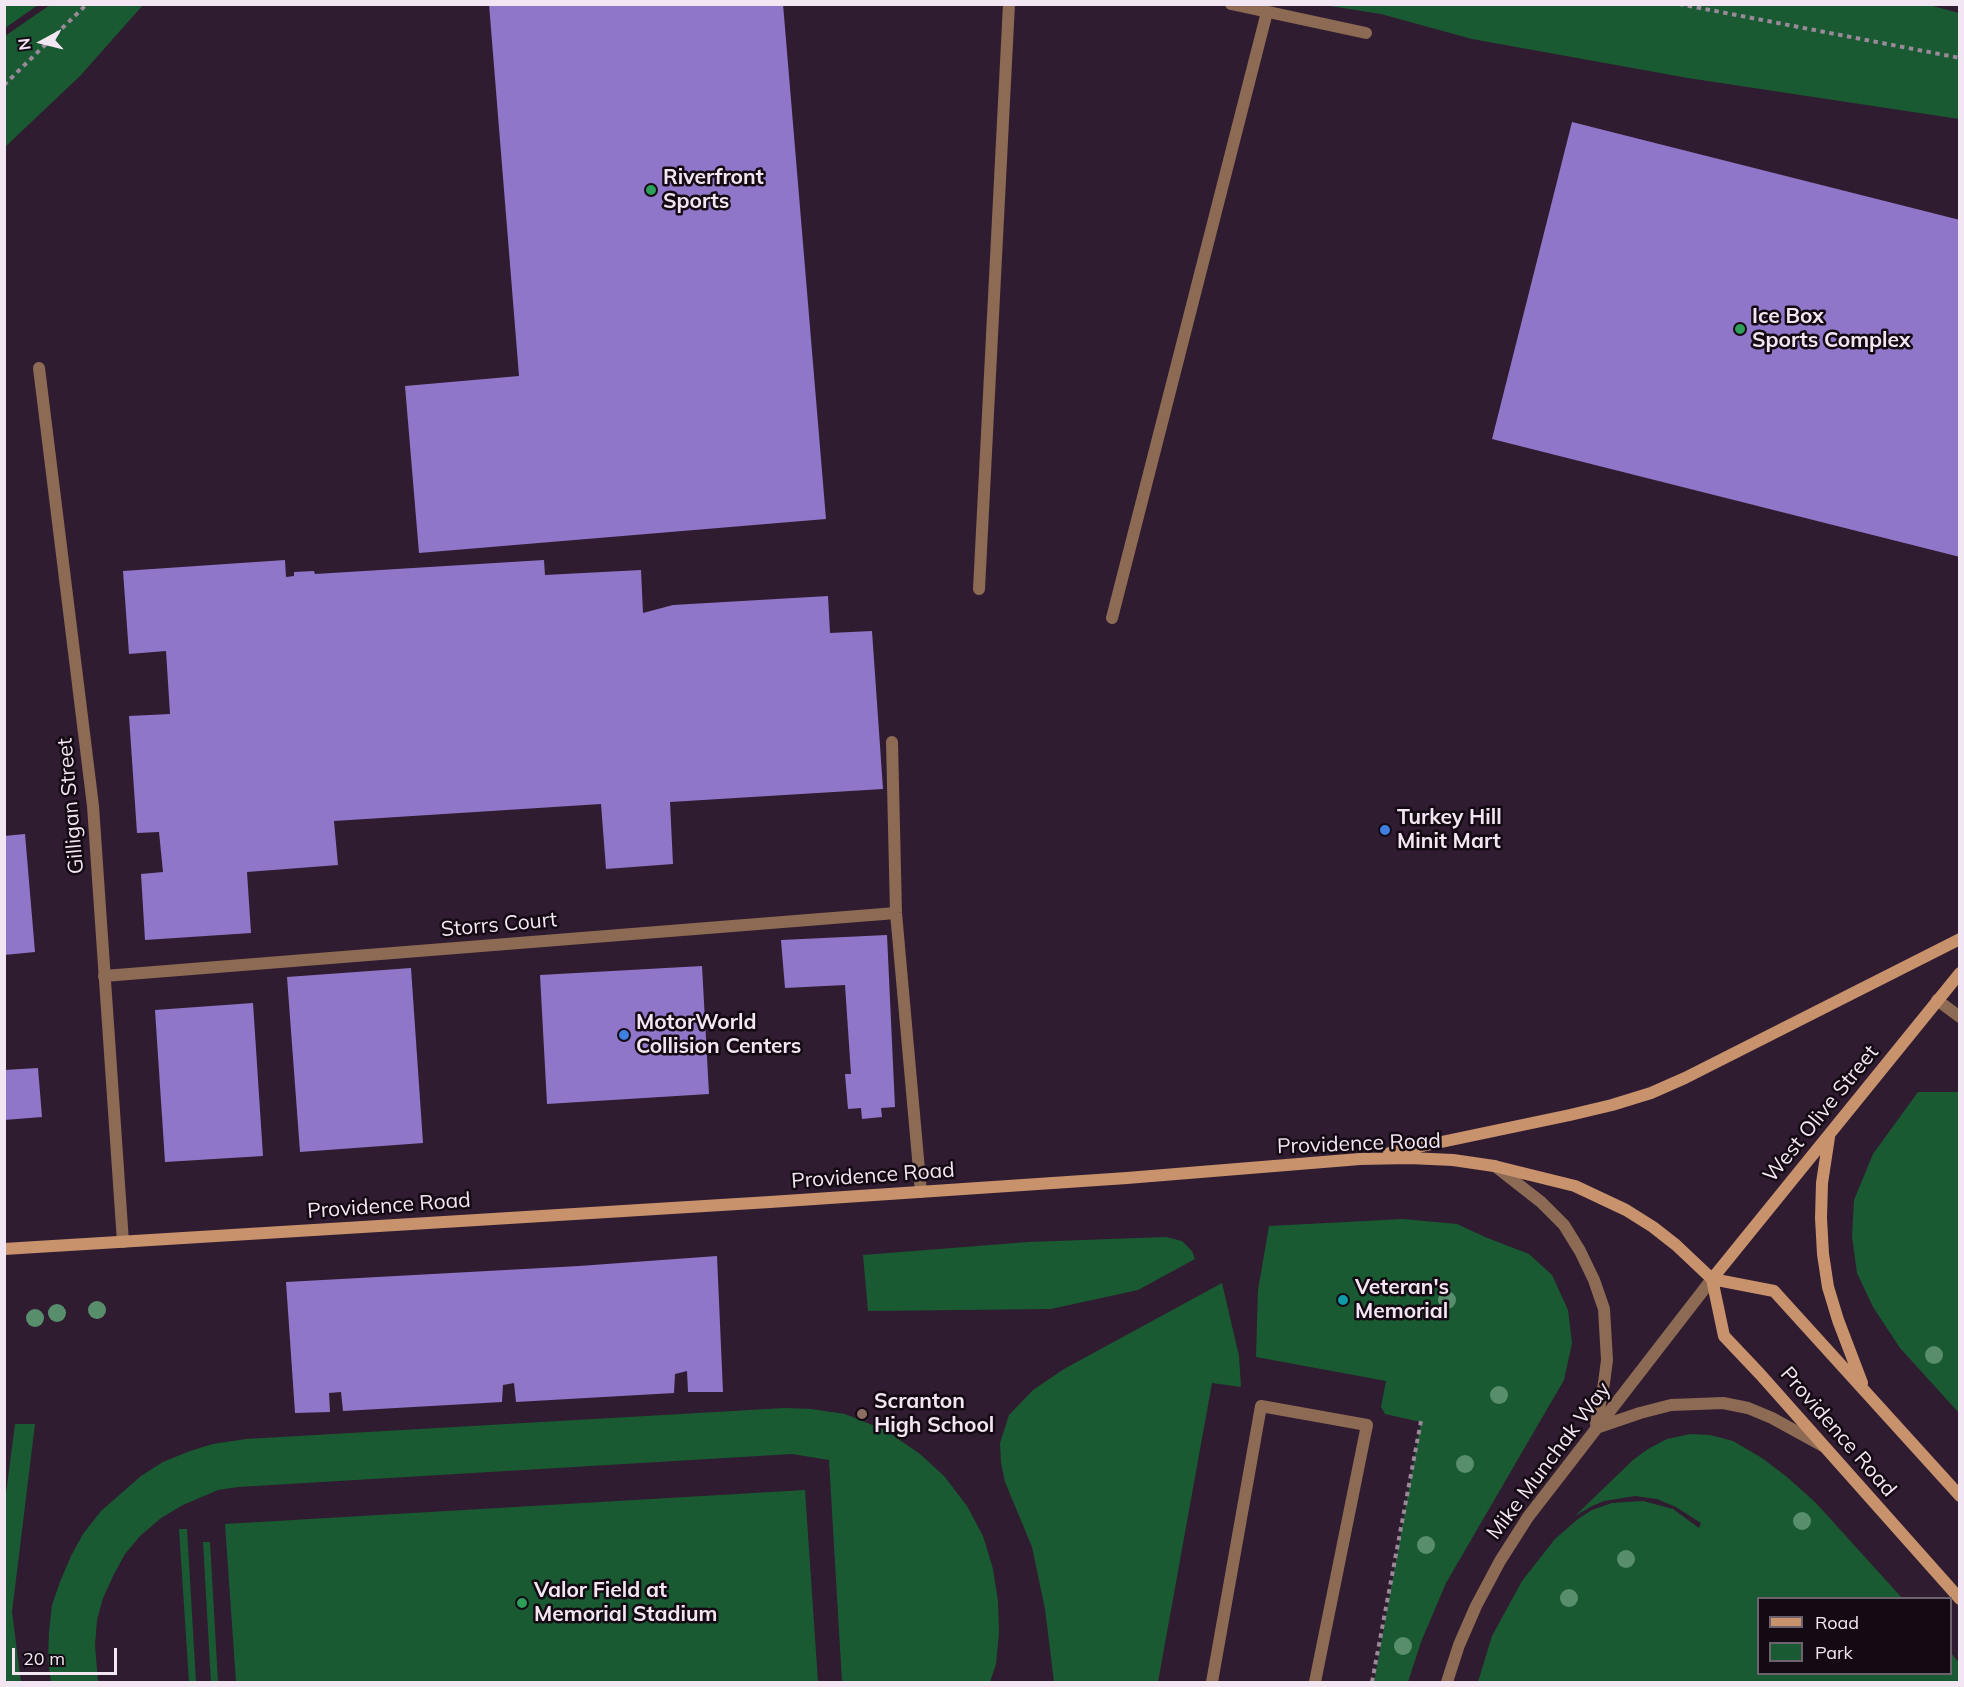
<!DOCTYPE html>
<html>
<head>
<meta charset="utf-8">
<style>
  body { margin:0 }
  #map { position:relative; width:1964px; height:1687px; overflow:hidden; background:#301c30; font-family:Mulish,sans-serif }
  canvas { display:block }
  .frame { position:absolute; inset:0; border:6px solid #f3e6f3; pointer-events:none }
  .legend { position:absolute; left:1757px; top:1597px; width:195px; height:78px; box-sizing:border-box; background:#130a13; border:2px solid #6d626d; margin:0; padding:8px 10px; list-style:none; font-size:18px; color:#f3e6f3 }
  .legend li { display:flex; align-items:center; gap:12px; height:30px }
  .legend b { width:30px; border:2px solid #6d626d }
  .north { position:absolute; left:12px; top:12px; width:60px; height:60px; -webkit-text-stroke:4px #130a13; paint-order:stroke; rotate:263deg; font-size:16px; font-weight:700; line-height:24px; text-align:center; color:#f3e6f3 }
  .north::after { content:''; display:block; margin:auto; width:21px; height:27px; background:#f3e6f3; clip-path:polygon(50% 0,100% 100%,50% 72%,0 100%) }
  .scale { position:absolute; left:12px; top:1648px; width:105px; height:27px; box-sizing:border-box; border:3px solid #f3e6f3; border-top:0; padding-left:8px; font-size:18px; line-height:21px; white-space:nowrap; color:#f3e6f3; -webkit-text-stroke:4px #130a13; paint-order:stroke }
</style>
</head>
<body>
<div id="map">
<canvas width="1964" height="1687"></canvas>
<div class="frame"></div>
<ul class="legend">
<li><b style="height:8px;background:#c8926d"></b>Road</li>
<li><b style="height:16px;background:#195a32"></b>Park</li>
</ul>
<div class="north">N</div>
<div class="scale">20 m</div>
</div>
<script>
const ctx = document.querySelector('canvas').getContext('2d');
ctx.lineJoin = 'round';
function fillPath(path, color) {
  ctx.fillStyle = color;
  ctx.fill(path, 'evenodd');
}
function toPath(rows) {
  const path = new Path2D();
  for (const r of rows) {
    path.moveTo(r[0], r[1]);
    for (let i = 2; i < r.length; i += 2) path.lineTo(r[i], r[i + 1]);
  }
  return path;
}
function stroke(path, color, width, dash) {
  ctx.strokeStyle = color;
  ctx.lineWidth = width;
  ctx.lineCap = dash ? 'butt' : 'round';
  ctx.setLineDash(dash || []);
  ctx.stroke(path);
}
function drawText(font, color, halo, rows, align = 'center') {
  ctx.font = font + ' Mulish,sans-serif';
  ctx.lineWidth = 5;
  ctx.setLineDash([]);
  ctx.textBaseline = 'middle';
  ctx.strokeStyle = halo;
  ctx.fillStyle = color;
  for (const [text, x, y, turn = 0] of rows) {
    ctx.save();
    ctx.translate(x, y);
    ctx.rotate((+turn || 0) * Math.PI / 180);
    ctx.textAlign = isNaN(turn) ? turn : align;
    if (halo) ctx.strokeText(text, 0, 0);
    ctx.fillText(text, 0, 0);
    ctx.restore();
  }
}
fillPath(toPath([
  [50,5,143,5,80,76,5,147,5,36],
  [1324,5,1929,5,1959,13,1959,119,1688,78,1472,39,1381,14],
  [1918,1092,1959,1092,1959,1413,1900,1348,1873,1307,1857,1273,1852,1236,1854,1200,1873,1154],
  [1403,1219,1457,1224,1485,1237,1529,1254,1552,1275,1568,1310,1572,1343,1564,1380,1446,1583,1421,1642,1408,1682,1374,1682,1421,1422,1385,1414,1381,1407,1386,1381,1256,1357,1258,1290,1269,1226],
  [1166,1237,1182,1241,1192,1251,1195,1259,1138,1290,1051,1309,868,1311,863,1255,1028,1242],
  [1222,1283,1239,1356,1241,1387,1212,1383,1158,1682,1054,1682,1045,1609,1032,1547,1005,1482,1001,1463,1000,1443,1009,1415,1033,1390,1064,1369],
  [785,1408,811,1409,845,1414,885,1430,920,1454,944,1476,967,1506,983,1536,993,1569,998,1601,999,1633,996,1664,990,1682,842,1682,829,1460,792,1454,238,1487,218,1490,183,1505,161,1518,140,1536,125,1554,114,1574,103,1598,97,1620,95,1645,98,1682,51,1682,48,1662,49,1632,52,1605,60,1582,71,1556,83,1534,101,1511,141,1476,163,1462,190,1451,213,1444,246,1439],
  [15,1424,35,1424,12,1612,21,1682,5,1682,4,1509],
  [1690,1434,1710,1435,1733,1441,1762,1458,1787,1477,1816,1503,1902,1598,1758,1598,1758,1674,1950,1674,1951,1653,1959,1663,1959,1682,1478,1682,1492,1636,1522,1581,1555,1539,1578,1519,1592,1510,1612,1503,1643,1501,1673,1509,1699,1528,1701,1523,1676,1507,1657,1499,1635,1496,1604,1501,1592,1506,1575,1516,1633,1460,1648,1449,1667,1439],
  [805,1490,818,1682,236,1682,225,1524],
  [179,1529,187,1529,196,1682,189,1682],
  [203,1542,210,1542,218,1682,211,1682]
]), '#195a32');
fillPath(toPath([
  [5,4,38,4,38,5,5,28]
]), '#165d32');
fillPath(toPath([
  [489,4,783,4,826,519,419,553,405,386,519,376],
  [1572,122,1960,220,1960,557,1492,439],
  [285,560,286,577,294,576,294,572,314,571,315,574,544,560,545,575,641,570,643,613,673,605,828,596,830,633,872,631,883,789,670,802,673,864,606,869,601,804,334,821,338,865,247,872,251,933,145,940,141,874,163,872,159,832,137,833,129,716,170,714,166,651,129,654,123,571],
  [25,834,35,952,4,955,4,836],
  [887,935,895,1107,881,1108,882,1117,862,1119,861,1108,848,1109,845,1074,851,1074,845,985,785,988,781,940],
  [702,966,709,1094,547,1104,540,975],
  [411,968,423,1143,300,1152,287,977],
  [253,1003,263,1156,165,1162,155,1010],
  [38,1068,42,1117,4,1120,4,1070],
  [717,1256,723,1392,688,1392,687,1371,675,1374,674,1393,516,1402,514,1383,503,1385,502,1402,343,1411,341,1392,329,1393,330,1412,295,1413,286,1282,579,1266]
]), '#9076c8');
stroke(toPath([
  [1679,4,1960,58],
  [4,85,87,4],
  [1372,1682,1421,1421]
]), '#998999', 4, [4.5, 4.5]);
stroke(toPath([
  [1231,4,1366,33],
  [979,589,1009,4],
  [1112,618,1267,12],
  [892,742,896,913,921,1192],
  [104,976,896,913],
  [1937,1000,1960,1017],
  [1495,1166,1541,1202,1564,1225,1580,1251,1594,1280,1604,1309,1607,1360,1604,1383,1596,1424],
  [1596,1428,1640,1413,1671,1405,1723,1403,1748,1408,1772,1418,1823,1446],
  [1212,1682,1261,1406,1367,1425,1315,1682],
  [1447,1682,1459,1645,1476,1606,1500,1561,1528,1517,1712,1279]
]), '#8c6a53', 12);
stroke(toPath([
  [39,368,93,806,123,1242]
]), '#8c6a53', 12);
stroke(toPath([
  [1829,1137,1822,1183,1821,1218,1823,1254,1828,1287,1838,1320,1862,1383],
  [1389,1153,1570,1115,1612,1105,1651,1093,1685,1078,1960,939],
  [4,1249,770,1202,1127,1178,1360,1159,1409,1158,1453,1160,1494,1166,1575,1186,1626,1210,1653,1227,1676,1245,1712,1279,1774,1291,1960,1496],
  [1712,1279,1724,1336,1760,1374,1960,1599],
  [1712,1279,1960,973]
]), '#c8926d', 12);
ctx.fillStyle = '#588e6c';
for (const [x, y] of [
  [1447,1300],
  [97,1310],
  [57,1313],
  [35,1318],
  [1934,1355],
  [1499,1395],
  [1465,1464],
  [1802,1521],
  [1426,1545],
  [1626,1559],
  [1569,1598],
  [1403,1646]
]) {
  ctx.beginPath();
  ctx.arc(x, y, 9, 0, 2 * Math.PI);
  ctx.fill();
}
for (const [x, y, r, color] of [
  [651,190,6,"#2e9e5b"],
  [1740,329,6,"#2e9e5b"],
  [1385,830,6,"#3f7fe0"],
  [624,1035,6,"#3f7fe0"],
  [1343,1300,6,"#0f9aa8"],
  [862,1414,6,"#8d6e63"],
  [522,1603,6,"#2e9e5b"]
]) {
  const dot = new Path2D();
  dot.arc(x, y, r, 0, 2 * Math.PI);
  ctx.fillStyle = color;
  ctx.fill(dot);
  stroke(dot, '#130a13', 2);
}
drawText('bold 21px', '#f3e6f3', '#130a13', [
  ["Riverfront",663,178],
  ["Sports",663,202],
  ["Ice Box",1752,317],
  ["Sports Complex",1752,341],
  ["Turkey Hill",1397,818],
  ["Minit Mart",1397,842],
  ["MotorWorld",636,1023],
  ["Collision Centers",636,1047],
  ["Veteran's",1355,1288],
  ["Memorial",1355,1312],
  ["Scranton",874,1402],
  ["High School",874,1426],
  ["Valor Field at",534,1591],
  ["Memorial Stadium",534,1615]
], 'left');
drawText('21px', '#f3e6f3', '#130a13', [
  ["Gilligan Street",71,806,-95],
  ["Storrs Court",499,925,-5],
  ["West Olive Street",1821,1114,-51],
  ["Providence Road",1359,1144,-2],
  ["Providence Road",873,1176,-4],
  ["Providence Road",389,1206,-4],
  ["Providence Road",1838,1432,49],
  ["Mike Munchak Way",1549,1461,-53]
]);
</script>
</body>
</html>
